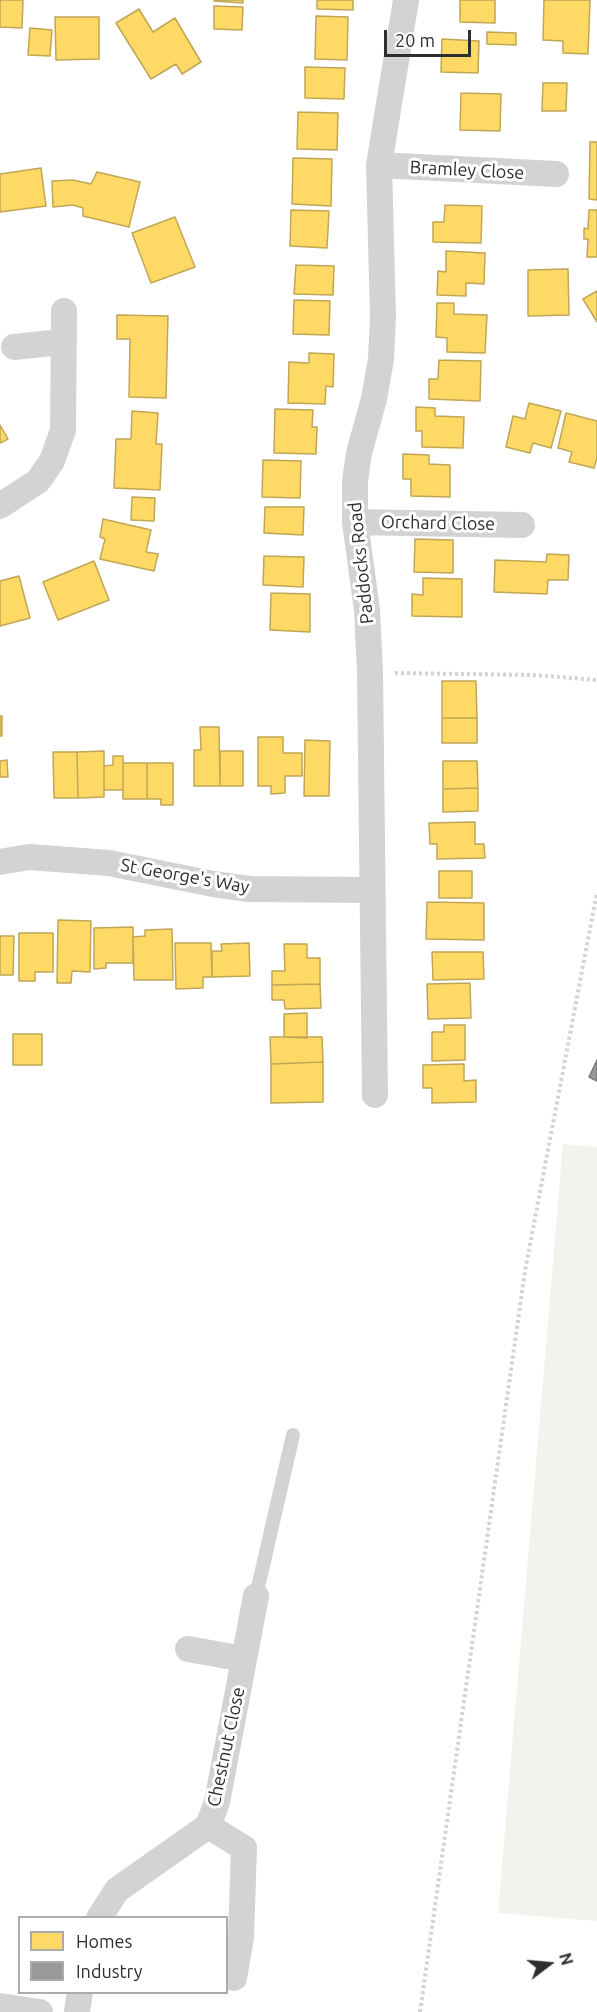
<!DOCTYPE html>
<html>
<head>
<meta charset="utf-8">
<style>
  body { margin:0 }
  #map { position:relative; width:597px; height:2012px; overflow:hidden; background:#fff; font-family:Ubuntu,sans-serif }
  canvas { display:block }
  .legend { position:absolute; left:18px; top:1916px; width:210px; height:78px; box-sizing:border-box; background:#fff; border:2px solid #ababab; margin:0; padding:8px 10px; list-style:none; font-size:18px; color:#2e2e2e }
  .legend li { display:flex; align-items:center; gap:12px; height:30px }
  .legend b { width:30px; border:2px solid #ababab }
  .north { position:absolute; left:519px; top:1934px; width:60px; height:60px; -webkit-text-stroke:4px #fff; paint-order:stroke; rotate:74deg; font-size:16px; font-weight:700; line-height:24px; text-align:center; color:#2e2e2e }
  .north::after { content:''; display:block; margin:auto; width:21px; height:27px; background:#2e2e2e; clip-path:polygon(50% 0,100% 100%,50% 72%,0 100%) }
  .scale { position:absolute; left:384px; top:30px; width:87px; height:27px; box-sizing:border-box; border:3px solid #2e2e2e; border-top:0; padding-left:8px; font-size:18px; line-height:21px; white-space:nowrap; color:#2e2e2e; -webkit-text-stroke:4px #fff; paint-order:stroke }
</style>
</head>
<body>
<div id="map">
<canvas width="597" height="2012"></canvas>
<ul class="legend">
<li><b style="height:16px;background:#ffd966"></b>Homes</li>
<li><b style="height:16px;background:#999"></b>Industry</li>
</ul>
<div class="north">N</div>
<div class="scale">20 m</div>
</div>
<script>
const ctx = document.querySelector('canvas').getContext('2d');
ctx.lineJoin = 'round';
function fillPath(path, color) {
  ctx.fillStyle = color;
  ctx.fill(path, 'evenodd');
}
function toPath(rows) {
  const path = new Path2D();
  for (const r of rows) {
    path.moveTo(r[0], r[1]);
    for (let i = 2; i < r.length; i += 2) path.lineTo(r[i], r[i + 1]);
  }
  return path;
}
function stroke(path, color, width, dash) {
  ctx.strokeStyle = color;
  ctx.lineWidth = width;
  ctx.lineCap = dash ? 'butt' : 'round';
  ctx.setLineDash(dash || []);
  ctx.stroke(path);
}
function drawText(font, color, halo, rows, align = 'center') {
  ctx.font = font + ' Ubuntu,sans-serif';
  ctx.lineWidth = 6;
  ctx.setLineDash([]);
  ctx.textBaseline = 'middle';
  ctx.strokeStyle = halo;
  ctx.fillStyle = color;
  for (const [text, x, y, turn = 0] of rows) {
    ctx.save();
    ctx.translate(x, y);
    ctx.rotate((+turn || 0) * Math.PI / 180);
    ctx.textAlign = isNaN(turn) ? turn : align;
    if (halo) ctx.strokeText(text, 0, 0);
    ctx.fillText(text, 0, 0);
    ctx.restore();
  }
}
fillPath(toPath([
  [563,1144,597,1147,597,1921,498,1913]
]), '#f1f3ed');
const homes = toPath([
  [0,0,23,0,22,28,0,27,0,0],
  [214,0,243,0,243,3,214,1,214,0],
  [317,0,353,0,353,10,317,9,317,0],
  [460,0,495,0,495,23,460,22,460,0],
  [544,0,590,0,588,54,563,53,563,41,543,40,544,0],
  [214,6,243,7,242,30,214,29,214,6],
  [139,9,153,32,175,18,201,62,182,74,176,64,151,79,116,23,139,9],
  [316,16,348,17,347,60,315,59,316,16],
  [55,17,99,17,99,59,56,60,55,17],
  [30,28,52,30,50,56,28,55,30,28],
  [487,32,516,33,516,45,487,44,487,32],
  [442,39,479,41,478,73,441,72,442,39],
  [305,67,345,68,344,99,305,98,305,67],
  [543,83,567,83,566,111,542,111,543,83],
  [461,93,501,94,500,131,460,130,461,93],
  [298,112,338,113,337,150,297,149,298,112],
  [590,142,597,142,597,200,589,199,590,142],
  [293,158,332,159,331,206,292,204,293,158],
  [41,168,46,206,0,212,0,174,41,168],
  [97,172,140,182,129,227,83,216,83,208,73,205,53,207,52,181,73,180,91,184,97,172],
  [445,205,482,206,481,243,433,242,433,222,444,222,445,205],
  [291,210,329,211,327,248,290,246,291,210],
  [589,210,597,210,597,257,587,257,588,239,584,239,584,228,588,229,589,210],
  [175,217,195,267,151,283,132,233,175,217],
  [446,251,485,253,484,284,466,283,466,296,437,295,438,271,446,272,446,251],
  [296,265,334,266,333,295,294,294,296,265],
  [568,269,569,315,528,316,528,270,568,269],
  [597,291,597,322,583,299,597,291],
  [294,300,330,301,329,335,293,334,294,300],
  [437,303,454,303,454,314,487,315,485,353,447,352,447,338,436,337,437,303],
  [117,315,168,316,166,398,129,397,130,339,117,339,117,315],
  [309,353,334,354,333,387,326,386,325,404,288,403,289,362,309,363,309,353],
  [439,360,481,361,480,401,429,399,429,379,438,379,439,360],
  [529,403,561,411,551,448,533,443,530,453,506,447,513,416,525,419,529,403],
  [416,407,435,408,435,416,464,417,463,448,422,447,422,431,416,431,416,407],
  [275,409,313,410,312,427,317,427,316,454,274,453,275,409],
  [132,411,158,413,156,444,162,444,160,490,114,488,116,439,131,439,132,411],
  [566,413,597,421,597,458,594,468,569,462,572,452,558,448,566,413],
  [0,425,8,439,0,443,0,425],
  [403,454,429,455,429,464,450,465,450,497,411,496,411,479,403,479,403,454],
  [263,460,301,461,300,498,262,497,263,460],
  [132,497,155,498,154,521,131,520,132,497],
  [265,507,304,507,303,535,264,533,265,507],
  [103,519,151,530,146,552,158,554,154,571,100,559,105,539,100,537,103,519],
  [415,539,453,540,453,573,414,572,415,539],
  [547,554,569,555,568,580,548,580,547,594,494,592,495,560,546,562,547,554],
  [264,556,304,557,303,587,263,585,264,556],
  [94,561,109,600,58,620,43,582,94,561],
  [19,576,30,618,0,626,0,581,19,576],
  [423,578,462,579,462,617,412,616,412,594,423,595,423,578],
  [271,593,310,594,310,632,270,630,271,593],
  [442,681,476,681,477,718,442,718,442,681],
  [0,716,2,716,2,736,0,736,0,716],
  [442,718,477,718,477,743,442,743,442,718],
  [200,727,219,727,220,786,194,786,194,750,201,750,200,727],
  [258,737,283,737,283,753,302,753,302,776,285,776,285,793,271,794,271,786,258,786,258,737],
  [305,740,330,741,329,796,304,796,305,740],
  [104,751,104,797,78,798,77,752,104,751],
  [220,751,243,751,243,786,220,786,220,751],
  [53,752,77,752,78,798,54,798,53,752],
  [113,756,123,756,123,790,104,790,104,766,113,765,113,756],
  [7,760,8,777,0,777,0,761,7,760],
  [443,761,477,761,478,788,443,789,443,761],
  [123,763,147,763,147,799,123,799,123,763],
  [147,763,173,763,173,805,161,805,161,799,147,799,147,763],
  [478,788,478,811,443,812,443,789,478,788],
  [475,822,475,844,484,844,485,858,437,859,437,844,430,844,429,823,475,822],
  [439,871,472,871,472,898,439,898,439,871],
  [427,902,484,903,484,940,426,939,427,902],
  [58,920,91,921,90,972,72,971,71,983,57,983,58,920],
  [133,927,133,963,106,963,106,968,94,969,94,928,133,927],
  [172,929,173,980,134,980,133,937,145,936,145,930,172,929],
  [19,933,53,933,53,972,35,972,35,981,19,981,19,933],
  [0,936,14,936,13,975,0,975,0,936],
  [175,943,211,943,212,977,203,977,203,988,176,989,175,943],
  [249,943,250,976,212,977,212,951,222,951,221,944,249,943],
  [284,944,307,944,307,958,320,958,320,984,272,985,272,971,285,971,284,944],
  [432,952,483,952,484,979,433,980,432,952],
  [470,983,471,1018,428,1019,427,984,470,983],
  [320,984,321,1008,285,1009,284,1000,272,1000,272,985,320,984],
  [307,1013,307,1038,284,1037,284,1014,307,1013],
  [444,1025,465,1025,465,1060,432,1061,432,1032,444,1032,444,1025],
  [13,1034,42,1034,42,1065,13,1065,13,1034],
  [270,1037,322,1037,323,1062,271,1064,270,1037],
  [323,1062,323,1102,271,1103,271,1064,323,1062],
  [464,1064,464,1081,476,1080,476,1102,432,1103,432,1088,423,1088,423,1065,464,1064]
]);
fillPath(homes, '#ffd966');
stroke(homes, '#c0a655', 1.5);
const industry = toPath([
  [597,1060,597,1081,589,1077,597,1060]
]);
fillPath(industry, '#999');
stroke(industry, '#797979', 1.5);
stroke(toPath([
  [395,673,534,675,597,680],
  [420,2012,525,1271,597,892]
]), '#d3d3d3', 4, [3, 3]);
stroke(toPath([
  [256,1596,293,1435]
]), '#d3d3d3', 14);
stroke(toPath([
  [379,165,556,174],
  [14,347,62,342],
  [0,506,38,481,52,461,63,430,64,311],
  [355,522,522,525],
  [0,862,29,857,109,863,213,884,249,889,372,890],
  [375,1095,370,672,367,610,355,522,355,481,359,453,374,399,381,359,383,317,379,165,406,0],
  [188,1649,244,1659],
  [208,1826,244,1848,241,1937,234,1978],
  [99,1918,117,1890,208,1826,217,1802,256,1596],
  [0,2006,40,2012],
  [77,2012,80,1992]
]), '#d3d3d3', 26);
drawText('18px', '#2e2e2e', '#fff', [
  ["Bramley Close",467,170,3],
  ["Orchard Close",438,523,1],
  ["Paddocks Road",361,563,-96],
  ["St George's Way",185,876,10],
  ["Chestnut Close",226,1747,-78]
]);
</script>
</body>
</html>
